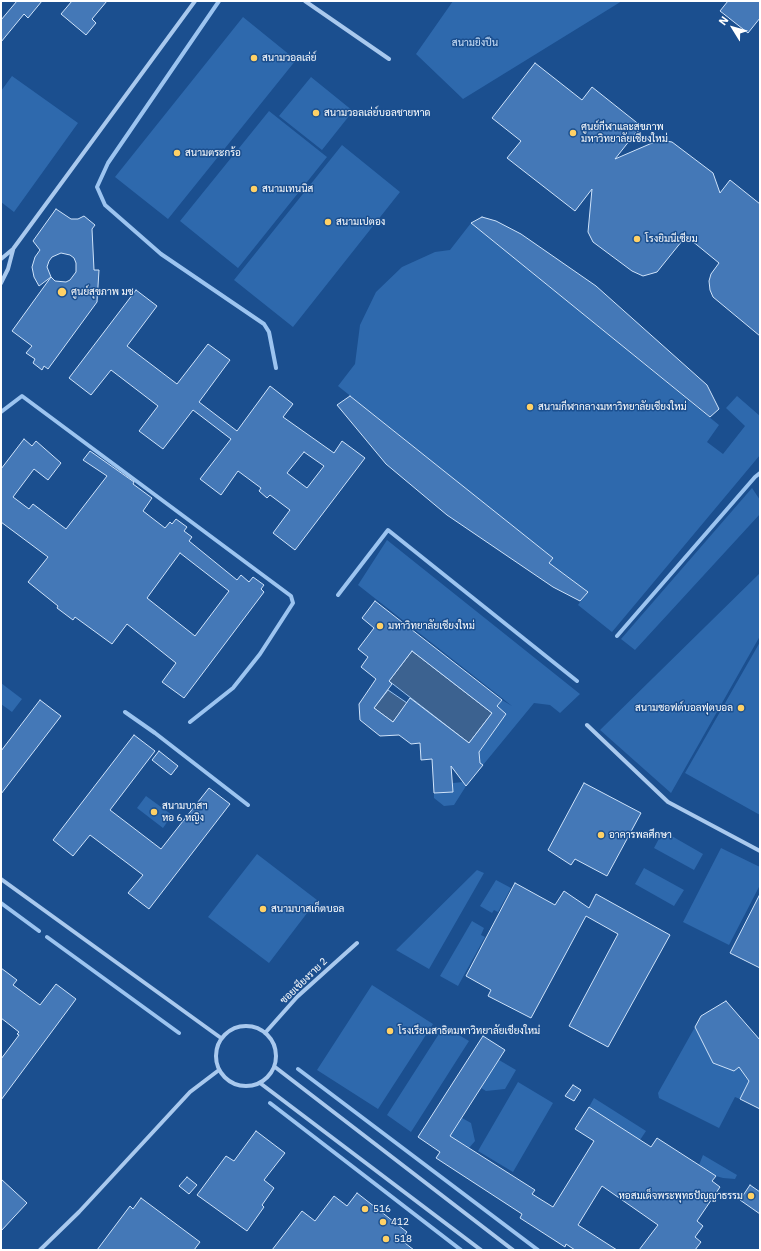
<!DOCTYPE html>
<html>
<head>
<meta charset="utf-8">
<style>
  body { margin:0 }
  #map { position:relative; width:761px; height:1251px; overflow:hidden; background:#1b4f8f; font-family:"IBM Plex Sans",sans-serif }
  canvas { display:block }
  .frame { position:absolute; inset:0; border:2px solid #fff; pointer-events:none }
  .north { position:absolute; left:713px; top:8px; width:40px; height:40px; -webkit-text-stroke:3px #1b4f8f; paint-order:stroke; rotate:307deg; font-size:11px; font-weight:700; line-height:16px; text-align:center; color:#fff }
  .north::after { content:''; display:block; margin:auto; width:14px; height:18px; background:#fff; clip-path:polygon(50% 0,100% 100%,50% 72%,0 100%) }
</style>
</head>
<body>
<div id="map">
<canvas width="761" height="1251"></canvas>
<div class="frame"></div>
<div class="north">N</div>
</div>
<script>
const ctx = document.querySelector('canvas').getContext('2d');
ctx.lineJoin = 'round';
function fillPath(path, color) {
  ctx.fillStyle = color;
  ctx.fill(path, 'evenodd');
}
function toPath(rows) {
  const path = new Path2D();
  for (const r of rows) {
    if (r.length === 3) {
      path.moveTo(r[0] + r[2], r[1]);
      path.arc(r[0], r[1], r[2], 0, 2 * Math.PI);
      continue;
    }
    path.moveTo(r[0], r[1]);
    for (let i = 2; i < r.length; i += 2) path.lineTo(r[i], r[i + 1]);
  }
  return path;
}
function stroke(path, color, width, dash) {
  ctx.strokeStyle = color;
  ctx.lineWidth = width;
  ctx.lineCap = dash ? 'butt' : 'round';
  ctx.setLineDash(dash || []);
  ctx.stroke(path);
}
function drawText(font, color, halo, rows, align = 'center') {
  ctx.font = font + ' "IBM Plex Sans",Sarabun,sans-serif';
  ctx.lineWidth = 3;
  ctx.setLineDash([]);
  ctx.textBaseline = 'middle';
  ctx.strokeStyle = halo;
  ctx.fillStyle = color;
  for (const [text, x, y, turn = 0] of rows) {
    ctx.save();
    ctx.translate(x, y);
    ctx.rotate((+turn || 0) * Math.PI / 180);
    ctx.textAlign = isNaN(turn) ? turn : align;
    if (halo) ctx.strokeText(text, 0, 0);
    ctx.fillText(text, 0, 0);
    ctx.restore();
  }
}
fillPath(toPath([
  [453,1,622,1,463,99,416,54],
  [243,17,296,60,168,219,115,177],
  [12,76,78,123,14,212,1,202,1,91],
  [311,77,353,111,322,150,279,116],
  [269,111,327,157,238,268,180,221],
  [342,145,400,192,293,327,234,280],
  [471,223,719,425,707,442,723,454,745,426,726,408,737,396,760,416,760,455,612,632,578,605,587,592,549,563,553,558,338,386,355,364,360,325,376,292,402,267,435,252,450,250],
  [752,488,760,500,760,514,635,650,621,639],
  [387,540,580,694,560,713,550,705,534,703,483,765,480,763,479,752,506,714,497,706,502,700,512,706,358,585],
  [760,573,760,636,671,793,600,730],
  [760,642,760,815,685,773],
  [1,683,22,699,12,712,1,704],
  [463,782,466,786,454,805,444,806,434,798,434,793,453,792,453,783],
  [146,796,172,815,163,828,137,808],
  [663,831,703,854,694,870,654,848],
  [721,848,760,867,760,885,729,945,683,922],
  [257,854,317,900,269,963,208,917],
  [644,868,684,890,674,906,635,884],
  [477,870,484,873,429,969,396,950],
  [496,880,511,888,498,912,494,910,492,913,480,906],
  [472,921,484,928,481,935,485,937,458,986,440,976],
  [372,985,433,1024,378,1109,317,1070],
  [444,1026,469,1041,411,1132,387,1115],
  [695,1027,713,1063,734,1071,739,1067,749,1081,740,1099,735,1097,719,1128,659,1098,658,1093],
  [499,1060,516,1070,505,1089,486,1091,481,1088],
  [518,1082,553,1103,513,1172,478,1151],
  [594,1098,646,1131,640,1140,589,1107],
  [462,1118,471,1123,475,1141,469,1148,450,1136],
  [703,1155,737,1175,735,1179,723,1178,716,1176,699,1165]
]), '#2e69ad');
const water = toPath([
  [412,651,492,713,469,743,389,681,412,651],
  [388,690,407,703,393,722,374,708,388,690]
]);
fillPath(water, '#3c6290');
stroke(water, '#9cc4f0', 1);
stroke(toPath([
  [219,1,108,163,97,187,105,205,161,254,264,324,269,332,276,368],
  [1,412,22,396,291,596,293,603,260,654,233,688,190,722],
  [338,595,388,530,577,681],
  [617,636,755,477,760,473],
  [125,712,155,733,248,805],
  [1,903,39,931],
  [47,937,179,1033],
  [298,1069,538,1250],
  [270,1103,461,1250]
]), '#9cc4f0', 4);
const building = toPath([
  [17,1,42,1,28,18,24,14,1,42,1,20,17,1],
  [72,1,107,1,92,19,96,23,86,35,61,14,72,1],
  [728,1,760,1,760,18,748,33,720,11,728,1],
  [535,63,582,100,592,87,641,126,615,159,659,140,672,142,713,173,720,193,730,180,760,204,760,336,713,297,710,290,709,281,711,274,719,263,686,236,657,272,643,276,632,271,593,242,588,232,592,189,575,211,507,158,521,141,492,118,535,63],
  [56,209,71,219,78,219,84,216,95,225,92,229,94,270,99,270,97,302,48,369,44,366,42,370,33,363,35,359,26,353,32,346,12,331,51,277,55,281,66,282,70,280,76,272,76,263,74,258,70,255,61,253,52,257,49,261,47,267,51,277,39,286,34,277,32,267,35,257,40,250,33,241,56,209],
  [482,217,496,221,521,234,596,286,707,385,719,409,710,417,471,223,482,217],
  [136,290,157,306,127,346,177,384,208,344,230,360,199,402,237,431,270,386,293,404,283,417,334,453,342,441,365,458,295,550,273,533,290,510,270,495,267,498,259,491,261,488,238,471,221,495,200,479,231,439,193,410,163,449,139,431,158,406,111,370,91,395,69,378,136,290],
  [304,452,324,466,307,488,287,473,304,452],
  [350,396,553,558,549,563,588,592,580,601,553,587,447,515,386,464,337,405,350,396],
  [24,439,32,446,36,441,61,463,48,480,34,469,13,497,29,509,33,504,66,529,107,476,83,460,90,451,134,482,133,484,152,498,143,511,165,528,170,522,172,524,176,519,187,527,184,531,192,537,189,541,237,580,241,575,249,582,253,577,264,585,261,589,264,592,184,698,162,682,176,663,127,624,112,644,75,617,73,620,57,608,58,606,28,582,48,557,1,522,1,469,24,439],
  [180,553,229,591,195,636,147,598,180,553],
  [375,601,502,700,497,706,506,714,479,752,480,763,483,765,466,786,451,766,453,792,434,793,432,759,421,760,420,743,411,744,399,735,380,736,360,720,359,704,376,679,361,667,368,657,358,649,374,628,362,618,375,601],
  [412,651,492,713,469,743,410,698,393,722,374,708,392,684,389,681,412,651],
  [40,700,61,716,1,794,1,751,40,700],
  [134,735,155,751,110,810,161,849,209,788,230,804,149,909,128,893,143,875,90,835,73,856,53,840,134,735],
  [159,751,178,766,171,775,152,760,159,751],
  [584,783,641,813,607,876,575,859,571,865,548,850,584,783],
  [515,883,555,905,564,891,589,908,596,894,670,935,608,1047,569,1026,618,934,586,916,531,1018,488,996,491,990,466,976,515,883],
  [760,894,760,968,730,953,760,894],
  [1,968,17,980,13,985,40,1005,56,984,76,999,1,1100,1,1059,19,1035,17,1034,19,1032,1,1018,1,968],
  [726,1001,760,1040,760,1109,740,1099,749,1081,739,1067,734,1071,713,1063,695,1027,701,1016,726,1001],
  [483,1036,505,1050,450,1136,535,1190,532,1194,553,1207,594,1141,575,1129,589,1107,651,1147,657,1138,716,1176,712,1181,720,1187,697,1221,703,1226,695,1237,701,1242,695,1250,639,1250,658,1225,602,1186,578,1225,617,1250,575,1250,566,1244,565,1247,520,1218,522,1214,436,1158,440,1152,418,1137,483,1036],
  [573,1085,581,1090,574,1101,565,1096,573,1085],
  [256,1131,285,1153,264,1180,274,1188,262,1205,264,1207,247,1231,197,1195,226,1156,234,1161,256,1131],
  [187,1177,197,1185,189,1194,179,1186,187,1177],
  [1,1179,27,1203,1,1231,1,1179],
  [750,1185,760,1192,760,1214,740,1200,750,1185],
  [357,1193,407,1232,401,1240,414,1250,272,1250,302,1211,315,1221,334,1196,347,1206,357,1193],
  [141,1198,200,1242,194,1250,97,1250,130,1206,133,1209,141,1198]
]);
fillPath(building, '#4478b7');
stroke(building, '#cfe3fa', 1);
stroke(toPath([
  [305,1,389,59],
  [1,259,13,249,195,1],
  [1,283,8,269,13,250],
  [587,725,668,802,760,851],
  [1,879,221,1038],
  [246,1056,30],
  [265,1033,297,997,357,943],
  [275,1067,513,1250],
  [260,1083,481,1250],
  [40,1250,79,1212,190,1092,219,1070]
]), '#a9c9ee', 4);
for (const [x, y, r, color] of [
  [254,58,4,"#ffd166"],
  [316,113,4,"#ffd166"],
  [573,133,4,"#ffd166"],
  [177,153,4,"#ffd166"],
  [254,189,4,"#ffd166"],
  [328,222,4,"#ffd166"],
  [637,239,4,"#ffd166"],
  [62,292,5,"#ffd166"],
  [530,407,4,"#ffd166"],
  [380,626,4,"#ffd166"],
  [741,708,4,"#ffd166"],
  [154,812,4,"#ffd166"],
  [601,835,4,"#ffd166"],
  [263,909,4,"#ffd166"],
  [390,1031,4,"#ffd166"],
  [751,1196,4,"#ffd166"],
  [365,1209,4,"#ffd166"],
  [383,1222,4,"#ffd166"],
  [386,1239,4,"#ffd166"]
]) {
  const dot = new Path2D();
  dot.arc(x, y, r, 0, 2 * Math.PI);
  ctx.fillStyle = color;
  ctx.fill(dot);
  stroke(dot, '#1b4f8f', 1.5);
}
drawText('10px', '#cfe3fa', '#1b4f8f', [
  ["สนามยิงปืน",475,43]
]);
drawText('10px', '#fff', '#1b4f8f', [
  ["สนามวอลเล่ย์",262,58],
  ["สนามวอลเล่ย์บอลชายหาด",324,113],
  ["ศูนย์กีฬาและสุขภาพ",581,127],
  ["มหาวิทยาลัยเชียงใหม่",581,139],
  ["สนามตระกร้อ",185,153],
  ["สนามเทนนิส",262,189],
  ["สนามเปตอง",336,222],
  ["โรงยิมนีเซียม",645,239],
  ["ศูนย์สุขภาพ มช",71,292],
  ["สนามกีฬากลางมหาวิทยาลัยเชียงใหม่",538,407],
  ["มหาวิทยาลัยเชียงใหม่",388,626],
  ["สนามซอฟต์บอลฟุตบอล",733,708,"right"],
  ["สนามบาสฯ",162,806],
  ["หอ 6 หญิง",162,818],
  ["อาคารพลศึกษา",609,835],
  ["สนามบาสเก็ตบอล",271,909],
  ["โรงเรียนสาธิตมหาวิทยาลัยเชียงใหม่",398,1031],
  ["หอสมเด็จพระพุทธปัญญาธรรม",743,1196,"right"],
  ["516",373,1209],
  ["412",391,1222],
  ["518",394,1239]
], 'left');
drawText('10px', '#fff', '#1b4f8f', [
  ["ซอยเชียงราย 2",304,981,-44]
]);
</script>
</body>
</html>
